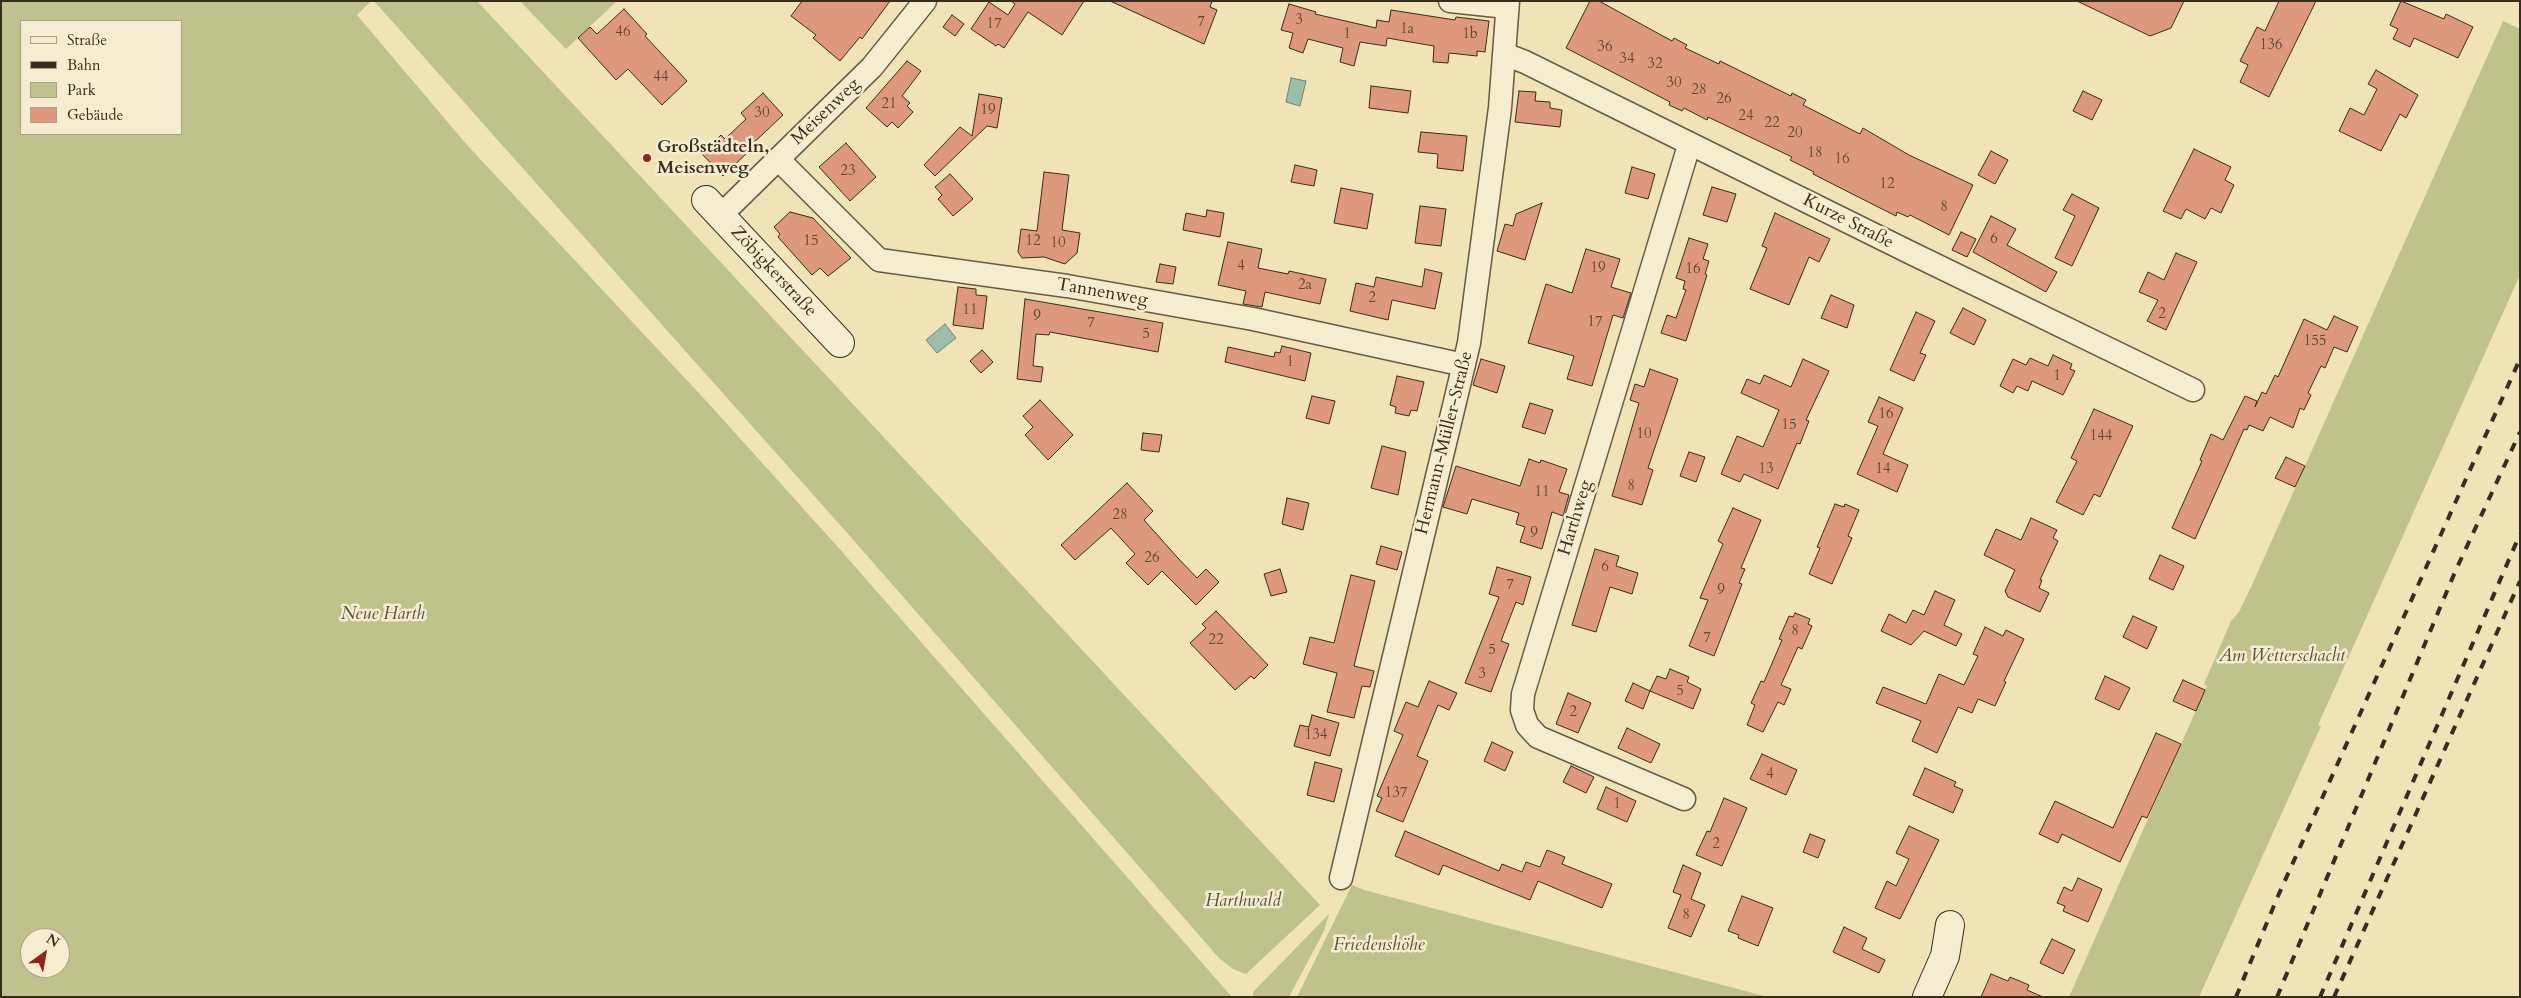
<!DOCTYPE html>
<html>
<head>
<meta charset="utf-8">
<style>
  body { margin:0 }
  #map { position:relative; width:2521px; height:998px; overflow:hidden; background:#f0e3b6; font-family:Cardo,serif }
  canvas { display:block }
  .frame { position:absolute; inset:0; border:2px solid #382c1e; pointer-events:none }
  .legend { position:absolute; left:20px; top:20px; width:162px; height:115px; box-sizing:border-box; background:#f5edd0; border:1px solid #a9a089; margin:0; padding:6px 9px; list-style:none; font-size:15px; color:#382c1e }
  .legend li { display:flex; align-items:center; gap:10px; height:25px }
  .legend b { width:25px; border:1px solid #a9a089 }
  .north { position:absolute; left:20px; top:928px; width:50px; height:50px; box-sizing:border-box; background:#f5edd0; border:1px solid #a9a089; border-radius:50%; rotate:32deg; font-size:14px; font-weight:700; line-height:20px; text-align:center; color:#382c1e }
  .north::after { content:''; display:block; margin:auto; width:18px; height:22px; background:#8f2418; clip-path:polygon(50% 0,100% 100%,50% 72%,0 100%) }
</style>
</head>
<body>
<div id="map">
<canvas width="2521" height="998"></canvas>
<div class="frame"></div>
<ul class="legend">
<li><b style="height:6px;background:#f5edd0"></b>Straße</li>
<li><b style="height:6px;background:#382c1e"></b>Bahn</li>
<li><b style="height:14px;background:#bdc38b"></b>Park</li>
<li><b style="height:14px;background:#de987b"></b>Gebäude</li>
</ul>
<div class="north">N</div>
</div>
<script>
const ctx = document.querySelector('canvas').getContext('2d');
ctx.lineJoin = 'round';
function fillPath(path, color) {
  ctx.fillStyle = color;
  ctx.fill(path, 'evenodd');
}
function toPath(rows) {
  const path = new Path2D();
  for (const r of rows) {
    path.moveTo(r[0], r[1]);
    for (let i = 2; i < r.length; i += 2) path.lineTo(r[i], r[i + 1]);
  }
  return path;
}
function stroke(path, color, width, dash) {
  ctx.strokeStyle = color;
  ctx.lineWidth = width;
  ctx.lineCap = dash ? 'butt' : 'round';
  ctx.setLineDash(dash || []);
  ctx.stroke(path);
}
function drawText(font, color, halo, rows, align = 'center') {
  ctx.font = font + ' Cardo,serif';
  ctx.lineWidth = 5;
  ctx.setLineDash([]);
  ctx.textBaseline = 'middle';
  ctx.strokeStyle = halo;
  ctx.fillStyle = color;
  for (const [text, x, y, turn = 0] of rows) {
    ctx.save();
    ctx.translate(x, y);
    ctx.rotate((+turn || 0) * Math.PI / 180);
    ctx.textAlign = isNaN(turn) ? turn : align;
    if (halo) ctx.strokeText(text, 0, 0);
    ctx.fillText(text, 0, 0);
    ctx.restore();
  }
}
fillPath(toPath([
  [1,1,371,1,357,15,467,145,709,404,837,546,1232,997,1,997],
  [181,21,181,134,21,134,21,21],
  [30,938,60,938,60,968,30,968],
  [374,1,477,1,1320,905,1246,974,1233,969,1219,958,849,535],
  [520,1,617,1,566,49],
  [2503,21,2520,29,2520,275,2318,725,2321,726,2199,997,2069,997,2205,690,2207,686,2204,684,2231,621,2239,612,2252,585],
  [1352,885,1364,890,1768,997,1297,997],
  [1329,914,1324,931,1289,997,1253,997,1253,992]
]), '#bdc38b');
const water = toPath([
  [1291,78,1306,81,1300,106,1286,102,1291,78],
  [945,324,956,338,937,353,926,340,945,324]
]);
fillPath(water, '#9bbeab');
stroke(water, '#738473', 1);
const building = toPath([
  [802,1,890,1,862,39,860,37,840,61,813,38,816,35,791,16,802,1],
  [1011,1,1084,1,1062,35,1028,12,1004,48,998,44,996,46,971,29,989,2,1008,15,1015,4,1011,1],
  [1110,1,1212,1,1210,7,1217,10,1204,44,1110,1],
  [1590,1,1599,1,1672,41,1674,38,1687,45,1685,48,1719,64,1720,61,1791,96,1792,93,1806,100,1803,105,1860,134,1863,128,1909,155,1973,185,1949,235,1910,215,1908,217,1897,212,1896,216,1886,211,1813,174,1814,172,1790,160,1792,157,1708,117,1707,120,1684,108,1682,111,1669,105,1670,102,1566,48,1590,1],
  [2077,1,2184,1,2171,28,2150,36,2077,1],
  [2279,1,2316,1,2269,97,2240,82,2248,65,2240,61,2257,27,2265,31,2279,1],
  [2401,1,2444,19,2446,14,2473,27,2458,58,2414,38,2410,47,2393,39,2398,29,2390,25,2401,1],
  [1289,4,1316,12,1315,14,1376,28,1377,20,1389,22,1391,10,1455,20,1456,17,1489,21,1485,52,1477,51,1477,56,1449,53,1448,63,1433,62,1434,46,1387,38,1386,46,1360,42,1354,66,1340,62,1343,48,1308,39,1303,53,1289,48,1293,33,1281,30,1289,4],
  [624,9,647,34,645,36,687,81,662,105,628,69,616,80,578,38,590,27,597,34,624,9],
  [952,15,964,24,955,36,943,27,952,15],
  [907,61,921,71,902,96,910,103,907,106,913,112,898,128,892,122,887,127,866,108,907,61],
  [2376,70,2418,95,2406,118,2400,114,2381,151,2339,131,2350,108,2364,115,2377,89,2368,84,2376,70],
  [1371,86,1411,91,1408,113,1369,108,1371,86],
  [1519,91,1536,92,1535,101,1550,102,1550,108,1562,110,1560,127,1515,122,1519,91],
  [2083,91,2102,100,2092,120,2073,111,2083,91],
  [763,93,783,115,746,150,748,152,723,176,702,154,721,135,725,139,746,119,741,113,763,93],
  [979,94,1002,98,997,128,987,126,935,176,924,165,960,127,972,136,979,94],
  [1421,132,1467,136,1463,171,1437,168,1438,154,1418,152,1421,132],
  [846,143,876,177,850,201,819,167,846,143],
  [2194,149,2231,167,2225,180,2234,185,2221,213,2211,208,2205,219,2186,209,2181,219,2163,211,2194,149],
  [1991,151,2008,160,1995,184,1978,175,1991,151],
  [1295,165,1317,170,1314,186,1291,182,1295,165],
  [1632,167,1655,174,1648,199,1625,193,1632,167],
  [1044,172,1069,175,1062,230,1080,233,1077,253,1065,264,1044,257,1022,258,1018,252,1021,229,1037,231,1044,172],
  [950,174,973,199,953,216,938,199,942,195,935,187,950,174],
  [1712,187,1736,194,1727,222,1703,215,1712,187],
  [1341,188,1373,194,1367,229,1334,223,1341,188],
  [2072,194,2099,208,2072,266,2055,258,2075,216,2063,210,2072,194],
  [1542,203,1525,260,1497,251,1505,224,1513,226,1516,214,1542,203],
  [1420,206,1446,209,1441,246,1415,243,1420,206],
  [1207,210,1224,213,1220,237,1183,230,1186,213,1206,217,1207,210],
  [790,212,813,218,851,258,828,276,820,268,812,275,778,237,780,234,774,227,790,212],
  [1775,213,1830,239,1819,262,1809,257,1789,305,1750,289,1767,248,1762,246,1775,213],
  [1991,216,2016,229,2007,245,2057,272,2046,292,1973,252,1991,216],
  [1961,232,1976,239,1967,257,1952,250,1961,232],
  [1689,238,1708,244,1703,259,1709,261,1705,274,1707,275,1686,341,1661,333,1667,315,1676,318,1686,290,1683,289,1685,281,1676,278,1689,238],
  [1228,242,1262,249,1258,268,1288,274,1289,271,1326,279,1320,304,1265,292,1262,307,1243,304,1246,291,1218,285,1228,242],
  [1586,249,1620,259,1611,287,1631,293,1623,318,1613,315,1592,386,1567,379,1574,356,1528,343,1546,284,1572,293,1586,249],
  [2176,253,2197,262,2166,330,2147,321,2158,300,2139,292,2148,272,2164,280,2176,253],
  [1160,264,1176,267,1173,284,1156,282,1160,264],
  [1425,269,1442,273,1435,309,1392,300,1388,320,1350,311,1356,283,1374,287,1376,277,1422,287,1425,269],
  [958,287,976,289,976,295,987,296,983,329,953,325,958,287],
  [1831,295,1854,305,1847,328,1821,318,1831,295],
  [1025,299,1163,323,1158,352,1050,332,1049,335,1036,334,1033,366,1043,367,1041,382,1017,379,1025,299],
  [1963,308,1986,320,1974,345,1950,333,1963,308],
  [1916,312,1935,321,1920,353,1926,355,1914,381,1890,370,1916,312],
  [2334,316,2358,327,2347,352,2334,347,2325,368,2321,366,2308,393,2311,395,2304,410,2300,408,2293,428,2270,417,2263,431,2249,425,2247,430,2244,429,2195,539,2172,528,2202,461,2200,460,2211,434,2223,440,2245,396,2257,401,2255,407,2262,392,2266,394,2275,375,2278,377,2304,319,2327,330,2334,316],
  [1282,346,1311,353,1305,381,1225,362,1228,347,1274,357,1275,352,1280,353,1282,346],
  [982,350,993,362,981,373,970,361,982,350],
  [2053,355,2072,364,2070,369,2075,371,2063,395,2032,381,2028,391,2017,386,2013,393,2000,386,2013,359,2026,365,2030,358,2048,366,2053,355],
  [1481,359,1505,366,1497,393,1473,385,1481,359],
  [1803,359,1829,371,1806,420,1809,421,1800,444,1797,443,1778,489,1744,474,1740,482,1721,474,1737,436,1763,447,1779,410,1741,393,1747,379,1760,384,1764,375,1791,387,1803,359],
  [1650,369,1678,379,1648,468,1653,470,1642,505,1612,496,1639,403,1630,400,1635,384,1644,387,1650,369],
  [1397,376,1424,382,1417,411,1411,410,1409,416,1395,413,1396,407,1390,405,1397,376],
  [1312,396,1335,401,1329,424,1306,418,1312,396],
  [1879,397,1903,408,1883,454,1908,465,1897,492,1857,474,1878,426,1868,422,1879,397],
  [1040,400,1073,435,1048,460,1025,435,1033,427,1023,416,1040,400],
  [1530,403,1553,410,1545,434,1522,427,1530,403],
  [2094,409,2133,426,2100,497,2094,494,2083,515,2056,502,2077,461,2071,458,2094,409],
  [1143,433,1162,435,1159,452,1141,450,1143,433],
  [1382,446,1406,452,1398,495,1371,488,1382,446],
  [1689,452,1705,457,1696,482,1680,476,1689,452],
  [2286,457,2305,466,2295,487,2275,478,2286,457],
  [1529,459,1540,463,1541,460,1567,469,1559,492,1569,495,1563,516,1552,512,1542,549,1520,542,1525,527,1516,524,1519,513,1472,499,1467,514,1443,507,1456,466,1520,486,1529,459],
  [1127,483,1153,511,1144,520,1177,557,1197,578,1206,569,1219,582,1196,605,1162,571,1148,585,1126,563,1135,554,1111,528,1075,560,1061,545,1127,483],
  [1287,498,1309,503,1303,530,1282,524,1287,498],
  [1835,504,1844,507,1845,504,1859,510,1848,536,1852,538,1832,584,1809,574,1820,548,1817,547,1835,504],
  [1733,508,1761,520,1741,568,1745,569,1739,583,1742,584,1714,656,1689,646,1708,600,1700,598,1723,544,1718,541,1733,508],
  [2031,518,2057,530,2053,538,2058,541,2040,580,2042,580,2039,588,2049,593,2040,612,2008,597,2005,591,2015,570,1984,555,1996,529,2021,540,2031,518],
  [1381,546,1402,552,1397,570,1376,564,1381,546],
  [1595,549,1619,556,1616,566,1638,573,1632,594,1610,587,1596,632,1572,625,1595,549],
  [2160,555,2184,566,2173,590,2149,579,2160,555],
  [1497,567,1531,577,1523,605,1516,602,1501,641,1509,644,1491,692,1465,683,1499,597,1489,594,1497,567],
  [1280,569,1287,592,1271,596,1264,574,1280,569],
  [1351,575,1375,581,1354,666,1374,671,1370,687,1362,686,1354,718,1327,712,1337,673,1303,664,1310,637,1334,643,1351,575],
  [1935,591,1955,600,1944,625,1962,634,1956,646,1924,631,1911,645,1881,631,1889,614,1906,623,1913,610,1924,615,1935,591],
  [1216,611,1268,665,1254,679,1251,676,1235,690,1190,643,1206,628,1202,624,1216,611],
  [1795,613,1810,619,1808,624,1812,626,1802,649,1798,647,1781,685,1791,689,1784,705,1778,702,1763,732,1747,725,1755,705,1751,703,1761,681,1764,682,1782,640,1779,639,1789,616,1793,617,1795,613],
  [2133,616,2157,627,2147,649,2123,637,2133,616],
  [1985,627,2003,636,2006,630,2024,639,2004,681,2006,682,1995,706,1978,699,1972,713,1958,707,1937,753,1912,741,1921,721,1876,703,1883,687,1926,704,1939,674,1964,685,1978,656,1973,654,1985,627],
  [1670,669,1689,677,1687,682,1701,689,1693,709,1650,691,1657,676,1666,679,1670,669],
  [2105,676,2130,688,2119,710,2095,699,2105,676],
  [2183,680,2205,690,2196,711,2173,701,2183,680],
  [1429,681,1457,693,1449,710,1438,705,1417,756,1428,761,1403,822,1376,811,1382,798,1377,796,1403,735,1394,731,1406,702,1418,707,1429,681],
  [1633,683,1650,691,1643,709,1625,701,1633,683],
  [1568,693,1591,703,1578,733,1556,724,1568,693],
  [1312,715,1339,723,1330,756,1294,746,1300,725,1309,727,1312,715],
  [1627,728,1660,744,1651,763,1618,748,1627,728],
  [2156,733,2181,744,2147,818,2142,816,2120,862,2062,834,2058,843,2039,834,2055,801,2113,828,2156,733],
  [1492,742,1513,752,1505,771,1484,761,1492,742],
  [1762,754,1797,770,1786,795,1750,779,1762,754],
  [1315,762,1342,769,1334,802,1307,795,1315,762],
  [1571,766,1594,777,1586,793,1563,782,1571,766],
  [1925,768,1956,782,1954,786,1963,790,1953,813,1913,795,1925,768],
  [1606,787,1636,801,1627,822,1597,809,1606,787],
  [1724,798,1747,808,1722,866,1696,855,1707,831,1710,832,1724,798],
  [1909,826,1939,840,1900,919,1875,908,1887,881,1896,886,1909,859,1896,853,1909,826],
  [1405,831,1499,871,1502,864,1522,872,1526,862,1540,867,1547,850,1565,857,1562,864,1612,884,1602,908,1538,881,1530,900,1443,865,1439,875,1395,856,1405,831],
  [1810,834,1825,840,1818,858,1803,852,1810,834],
  [1683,865,1701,873,1691,899,1705,905,1691,937,1668,928,1681,895,1673,892,1683,865],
  [2078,878,2102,889,2088,922,2063,911,2065,906,2057,903,2064,887,2072,891,2078,878],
  [1742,896,1773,908,1758,946,1738,938,1739,935,1728,931,1742,896],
  [1844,927,1867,938,1862,949,1885,960,1879,973,1833,952,1844,927],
  [2052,939,2075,950,2063,974,2040,963,2052,939],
  [1991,974,2008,981,2010,977,2029,985,2027,990,2043,997,1981,997,1991,974]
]);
fillPath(building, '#de987b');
stroke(building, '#382c1e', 1);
const street = toPath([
  [1450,1,1507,7],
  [1504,54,1525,62,1909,252,2193,390],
  [778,159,879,260,1067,286,1253,319,1464,365],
  [720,216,872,67,925,1],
  [1684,799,1538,737,1527,725,1522,710,1523,694,1687,152,1691,144],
  [1341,878,1469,343,1500,108,1508,1]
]);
const secondary = toPath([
  [706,200,840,343],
  [1927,997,1945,956,1950,925]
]);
stroke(street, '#665a44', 25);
stroke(secondary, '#382c1e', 30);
stroke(street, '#f5edd0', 22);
stroke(secondary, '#f5edd0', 28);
stroke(toPath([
  [2236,997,2278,896,2520,359],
  [2277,997,2455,572,2520,432],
  [2320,997,2520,534],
  [2334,997,2520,581]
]), '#382c1e', 4, [9, 9]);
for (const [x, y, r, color] of [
  [647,158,5,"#8f2418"]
]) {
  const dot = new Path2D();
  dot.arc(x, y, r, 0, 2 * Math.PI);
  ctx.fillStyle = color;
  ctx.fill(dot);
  stroke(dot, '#f5edd0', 2);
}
drawText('15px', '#624735', null, [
  ["3",1299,21],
  ["7",1201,23],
  ["17",994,25],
  ["1a",1407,30],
  ["46",623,33],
  ["1",1347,35],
  ["1b",1470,35],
  ["136",2271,46],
  ["36",1605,48],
  ["34",1627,60],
  ["32",1655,65],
  ["44",661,78],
  ["30",1674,84],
  ["28",1699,91],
  ["26",1724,100],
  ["21",889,105],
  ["19",988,111],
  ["30",762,114],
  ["24",1746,117],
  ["22",1772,124],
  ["20",1795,134],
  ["18",1815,154],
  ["16",1842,160],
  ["23",848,172],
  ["12",1887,185],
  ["8",1944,208],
  ["6",1994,240],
  ["15",811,242],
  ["12",1033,242],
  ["10",1058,244],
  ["4",1241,267],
  ["19",1598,269],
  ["16",1693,270],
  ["2a",1305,286],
  ["2",1372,299],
  ["11",970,311],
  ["2",2162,315],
  ["9",1037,317],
  ["17",1595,323],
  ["7",1091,324],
  ["5",1146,335],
  ["155",2315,342],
  ["1",1290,363],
  ["1",2057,377],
  ["16",1886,415],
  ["15",1789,426],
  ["10",1644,435],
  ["144",2101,437],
  ["13",1766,470],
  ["14",1883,470],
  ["8",1631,487],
  ["11",1542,493],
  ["28",1120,516],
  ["9",1534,534],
  ["26",1152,559],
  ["6",1605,568],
  ["7",1510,586],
  ["9",1721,591],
  ["8",1795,632],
  ["7",1707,639],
  ["22",1216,641],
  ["5",1492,651],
  ["3",1482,675],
  ["5",1680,692],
  ["2",1573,713],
  ["134",1316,736],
  ["4",1770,775],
  ["137",1396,794],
  ["1",1617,805],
  ["2",1716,845],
  ["8",1686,916]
]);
drawText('18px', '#382c1e', '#f5edd0', [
  ["Meisenweg",826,112,-44],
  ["Kurze Straße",1848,222,27],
  ["Zöbigkerstraße",773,272,47],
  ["Tannenweg",1102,293,10],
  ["Hermann-Müller-Straße",1445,443,-76],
  ["Harthweg",1576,518,-73]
]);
drawText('bold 18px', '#382c1e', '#f5edd0', [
  ["Großstädteln,",657,148],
  ["Meisenweg",657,169]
], 'left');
drawText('italic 18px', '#595239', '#f5edd0', [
  ["Neue Harth",383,615],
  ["Am Wetterschacht",2282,657],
  ["Harthwald",1243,902],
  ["Friedenshöhe",1379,946]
]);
</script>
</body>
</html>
